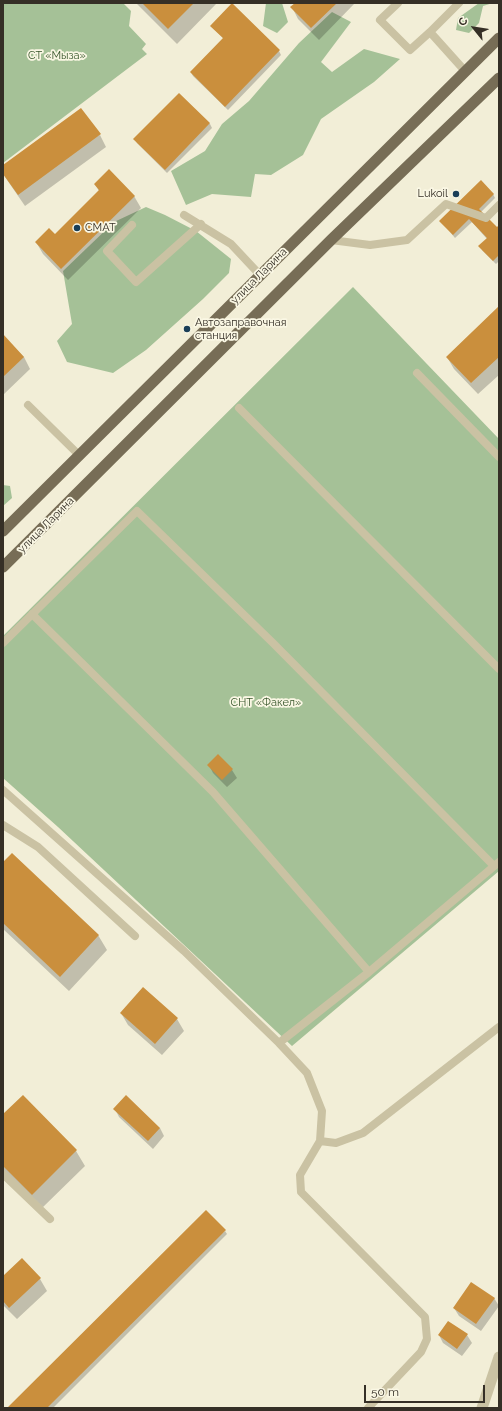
<!DOCTYPE html>
<html>
<head>
<meta charset="utf-8">
<style>
  body { margin:0 }
  #map { position:relative; width:502px; height:1411px; overflow:hidden; background:#f2eed7; font-family:Raleway,sans-serif }
  canvas { display:block }
  .frame { position:absolute; inset:0; border:4px solid #352f26; pointer-events:none }
  .north { position:absolute; left:454px; top:8px; width:40px; height:40px; -webkit-text-stroke:3px #faf7e4; paint-order:stroke; rotate:300deg; font-size:11px; font-weight:700; line-height:16px; text-align:center; color:#352f26 }
  .north::after { content:''; display:block; margin:auto; width:14px; height:18px; background:#352f26; clip-path:polygon(50% 0,100% 100%,50% 72%,0 100%) }
  .scale { position:absolute; left:364px; top:1385px; width:121px; height:18px; box-sizing:border-box; border:2px solid #352f26; border-top:0; padding-left:5px; font-size:12px; line-height:14px; white-space:nowrap; color:#352f26; -webkit-text-stroke:3px #faf7e4; paint-order:stroke }
</style>
</head>
<body>
<div id="map">
<canvas width="502" height="1411"></canvas>
<div class="frame"></div>
<div class="north">С</div>
<div class="scale">50 m</div>
</div>
<script>
const ctx = document.querySelector('canvas').getContext('2d');
ctx.lineJoin = 'round';
function fillPath(path, color) {
  ctx.fillStyle = color;
  ctx.fill(path, 'evenodd');
}
function toPath(rows) {
  const path = new Path2D();
  for (const r of rows) {
    path.moveTo(r[0], r[1]);
    for (let i = 2; i < r.length; i += 2) path.lineTo(r[i], r[i + 1]);
  }
  return path;
}
function stroke(path, color, width, dash) {
  ctx.strokeStyle = color;
  ctx.lineWidth = width;
  ctx.lineCap = dash ? 'butt' : 'round';
  ctx.setLineDash(dash || []);
  ctx.stroke(path);
}
function drawText(font, color, halo, rows, align = 'center') {
  ctx.font = font + ' Raleway,sans-serif';
  ctx.lineWidth = 3.5;
  ctx.setLineDash([]);
  ctx.textBaseline = 'middle';
  ctx.strokeStyle = halo;
  ctx.fillStyle = color;
  for (const [text, x, y, turn = 0] of rows) {
    ctx.save();
    ctx.translate(x, y);
    ctx.rotate((+turn || 0) * Math.PI / 180);
    ctx.textAlign = isNaN(turn) ? turn : align;
    if (halo) ctx.strokeText(text, 0, 0);
    ctx.fillText(text, 0, 0);
    ctx.restore();
  }
}
fillPath(toPath([
  [3,3,123,3,131,11,129,26,146,44,142,49,147,54,3,163],
  [266,3,282,3,288,22,277,33,263,26],
  [479,3,493,3,483,6,479,23,469,33,456,30,458,18],
  [332,12,351,22,321,62,332,72,364,49,400,59,374,82,321,119,303,155,271,175,255,174,251,197,212,194,186,205,171,171,205,151,222,124,249,101,299,43],
  [146,207,165,215,196,231,231,259,229,273,203,299,146,350,113,373,67,362,57,341,72,324,63,271,114,222],
  [353,287,499,439,499,871,292,1046,58,827,3,778,3,636],
  [3,485,10,486,12,498,3,506]
]), '#a5c197');
fillPath(toPath([
  [136,3,217,3,177,44],
  [296,3,355,3,319,40,298,19,292,7],
  [211,26,279,51,281,55,228,110,193,76,191,72,224,39],
  [179,94,210,124,212,128,167,173,137,143,135,139],
  [100,135,106,147,25,206,3,174,3,167],
  [95,184,134,196,141,208,68,280,43,254,36,242,55,235,99,191],
  [493,194,495,198,481,212,497,228,499,227,499,261,496,264,482,250,487,239,472,222,455,238,441,221],
  [499,307,499,375,478,394,454,369,447,357],
  [3,336,24,357,30,369,3,395],
  [218,755,232,770,237,778,227,787,213,773,209,765],
  [3,864,98,935,107,950,69,991,3,929],
  [143,989,177,1019,184,1031,162,1055,128,1025,121,1013],
  [115,1109,160,1128,164,1136,153,1149,119,1117],
  [3,1115,76,1151,85,1166,41,1209,3,1171],
  [225,1231,227,1234,53,1408,8,1408],
  [22,1260,40,1279,47,1291,17,1319,3,1305,3,1276,4,1277],
  [494,1298,499,1306,481,1331,459,1316,454,1308],
  [439,1335,467,1335,472,1343,462,1356,443,1343]
]), '#0003');
fillPath(toPath([
  [142,3,194,3,168,29],
  [232,3,280,50,225,107,190,72,223,38,210,26],
  [295,3,337,3,311,28,290,7],
  [179,93,210,123,165,170,133,139],
  [81,108,101,134,18,195,3,174,3,165],
  [109,169,135,196,61,269,35,242,49,228,55,234,99,190,94,184],
  [481,180,494,194,479,209,497,227,499,225,499,255,493,261,478,246,487,238,469,219,453,235,439,221],
  [499,306,499,357,471,383,446,357],
  [3,334,24,357,3,377],
  [218,754,233,769,222,780,207,765],
  [12,853,99,935,60,977,3,923,3,862],
  [143,987,178,1018,155,1044,120,1013],
  [23,1095,77,1150,32,1195,3,1166,3,1114],
  [126,1095,160,1128,148,1141,113,1109],
  [206,1210,226,1230,47,1408,7,1408],
  [22,1258,41,1278,9,1308,3,1301,3,1274,4,1275],
  [471,1282,495,1298,476,1324,453,1308],
  [448,1321,468,1334,457,1349,438,1335]
]), '#ca8f3d');
stroke(toPath([
  [398,3,380,20,410,50,430,32,459,3],
  [430,32,465,71],
  [184,215,231,244,260,275],
  [132,225,107,251,136,282,201,224],
  [331,240,370,245,407,240,446,204,486,218,499,205],
  [417,373,499,457],
  [28,405,80,456],
  [239,408,499,669],
  [32,614,213,792,369,972],
  [3,643,137,511,273,643,494,866],
  [3,790,184,951,279,1043,307,1073,322,1111,320,1141,300,1175,301,1192,425,1317,427,1339,421,1352,368,1408],
  [3,825,38,847,135,936],
  [279,1043,369,972,499,862],
  [320,1141,336,1143,363,1133,499,1027],
  [3,1174,50,1219]
]), '#cac2a3', 8);
stroke(toPath([
  [482,1408,499,1357]
]), '#cac2a3', 11);
stroke(toPath([
  [3,531,499,38],
  [3,567,331,240,499,78]
]), '#776d56', 11);
for (const [x, y, r, color] of [
  [456,194,4,"#1a3e57"],
  [77,228,4,"#1a3e57"],
  [187,329,4,"#1a3e57"]
]) {
  const dot = new Path2D();
  dot.arc(x, y, r, 0, 2 * Math.PI);
  ctx.fillStyle = color;
  ctx.fill(dot);
  stroke(dot, '#faf7e4', 1.5);
}
drawText('11px', '#355429', '#faf7e4', [
  ["СТ «Мыза»",57,56],
  ["СНТ «Факел»",266,703]
]);
drawText('11px', '#352f26', '#faf7e4', [
  ["Lukoil",448,194,"right"],
  ["СМАТ",85,228],
  ["Автозаправочная",195,323],
  ["станция",195,336]
], 'left');
drawText('11px', '#352f26', '#faf7e4', [
  ["улица Ларина",259,276,-45],
  ["улица Ларина",46,525,-45]
]);
</script>
</body>
</html>
